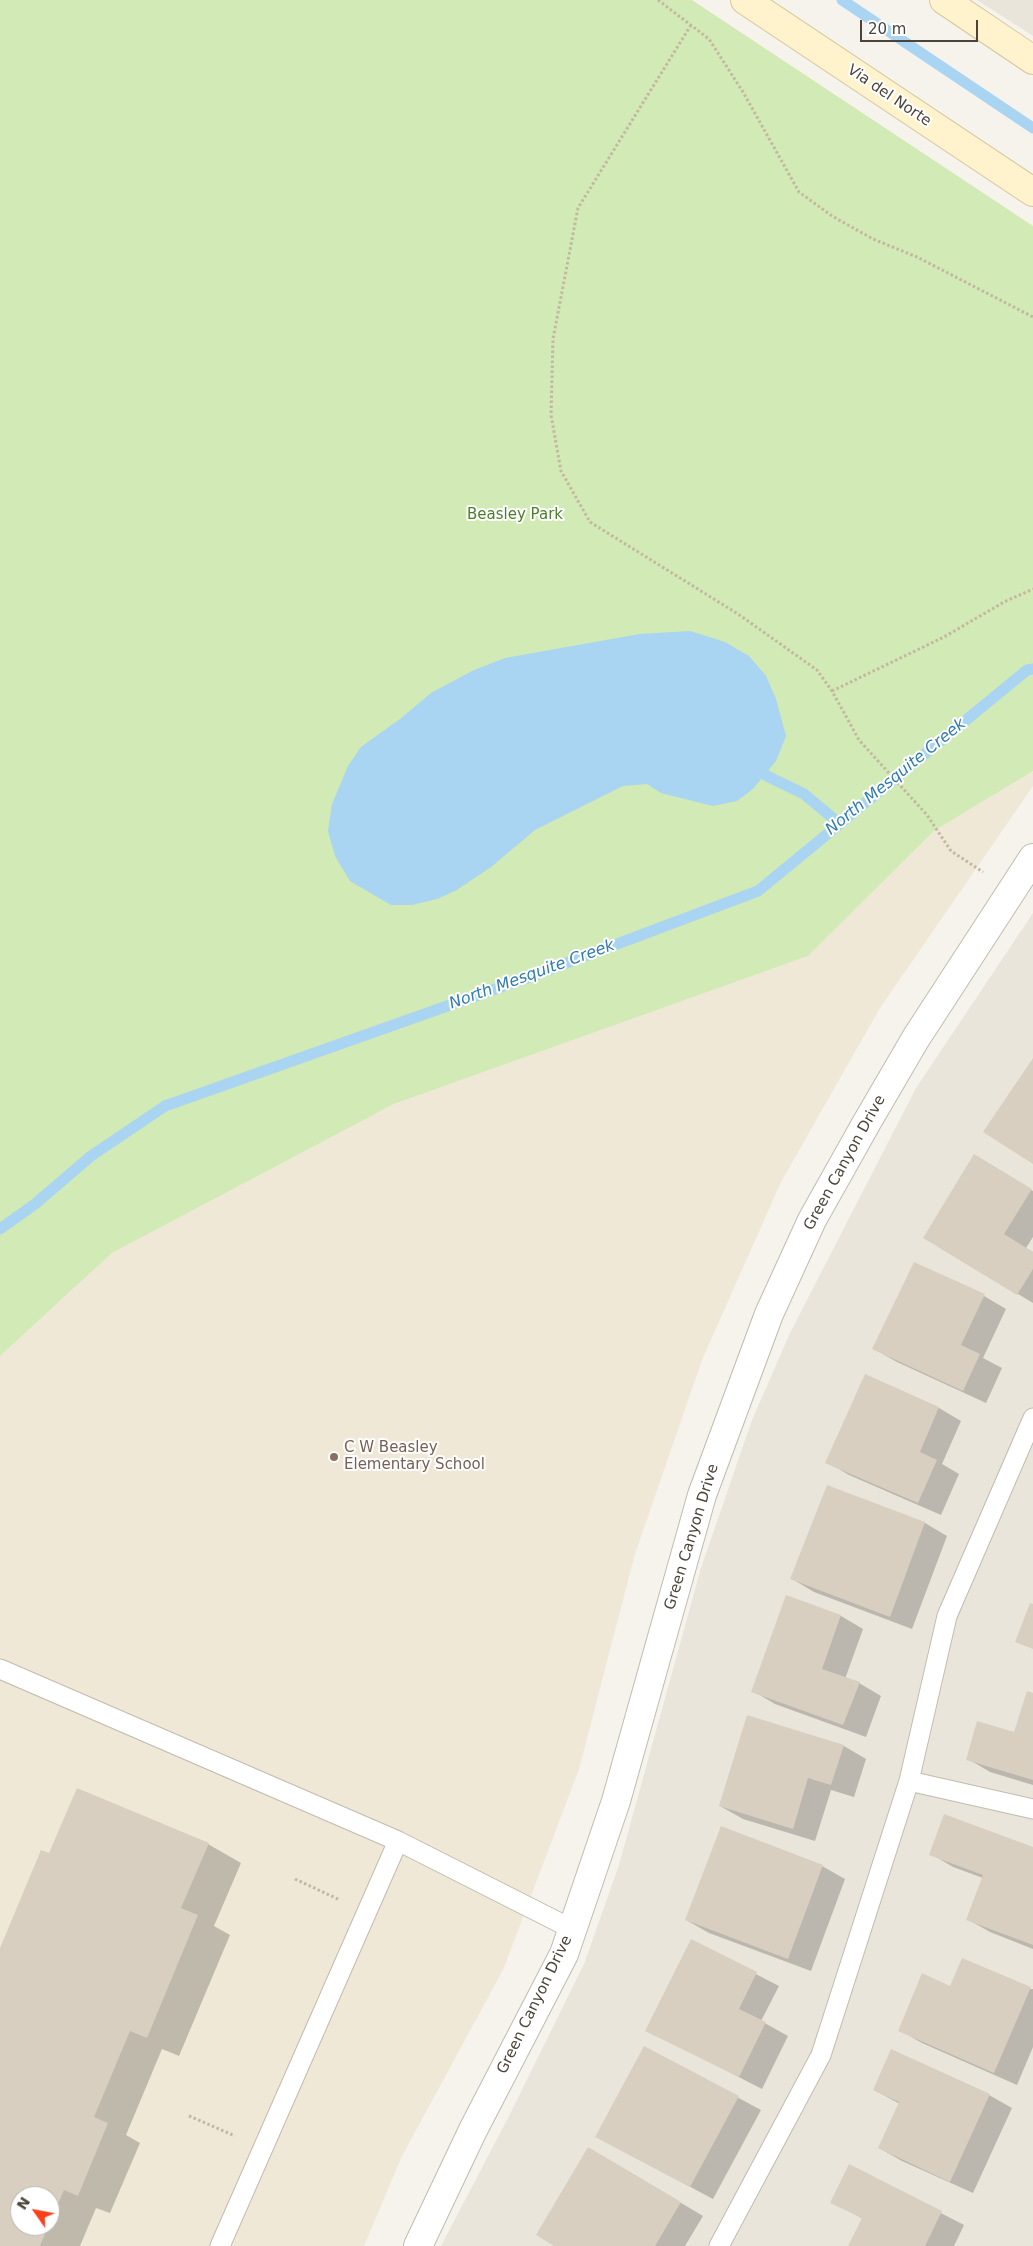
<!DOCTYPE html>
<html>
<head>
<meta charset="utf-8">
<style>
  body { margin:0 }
  #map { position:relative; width:1033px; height:2246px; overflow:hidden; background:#f6f3ec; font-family:"DejaVu Sans",sans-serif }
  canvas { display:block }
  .north { position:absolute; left:10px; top:2186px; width:50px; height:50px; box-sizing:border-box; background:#fff; border:1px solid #b7b4b0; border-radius:50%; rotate:303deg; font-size:14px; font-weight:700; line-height:20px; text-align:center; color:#4b4439 }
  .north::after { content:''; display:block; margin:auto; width:18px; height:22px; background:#fc3f1d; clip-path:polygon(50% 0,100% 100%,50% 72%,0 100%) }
  .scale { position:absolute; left:860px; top:20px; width:118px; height:22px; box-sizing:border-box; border:2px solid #4b4439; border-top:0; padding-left:6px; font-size:15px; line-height:18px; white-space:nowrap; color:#4b4439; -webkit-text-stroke:4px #fff; paint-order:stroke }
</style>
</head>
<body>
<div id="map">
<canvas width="1033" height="2246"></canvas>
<div class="north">N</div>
<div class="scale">20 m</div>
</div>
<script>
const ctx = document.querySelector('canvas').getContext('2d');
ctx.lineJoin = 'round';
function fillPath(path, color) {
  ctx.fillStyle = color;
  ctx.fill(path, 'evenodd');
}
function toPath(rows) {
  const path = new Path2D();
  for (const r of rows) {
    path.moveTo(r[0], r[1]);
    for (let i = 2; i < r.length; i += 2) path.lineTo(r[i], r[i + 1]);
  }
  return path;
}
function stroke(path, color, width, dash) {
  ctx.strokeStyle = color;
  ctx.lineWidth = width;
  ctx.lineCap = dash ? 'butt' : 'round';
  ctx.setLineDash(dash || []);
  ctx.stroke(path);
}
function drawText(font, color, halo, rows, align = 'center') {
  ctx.font = font + ' "DejaVu Sans",sans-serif';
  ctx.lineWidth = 4;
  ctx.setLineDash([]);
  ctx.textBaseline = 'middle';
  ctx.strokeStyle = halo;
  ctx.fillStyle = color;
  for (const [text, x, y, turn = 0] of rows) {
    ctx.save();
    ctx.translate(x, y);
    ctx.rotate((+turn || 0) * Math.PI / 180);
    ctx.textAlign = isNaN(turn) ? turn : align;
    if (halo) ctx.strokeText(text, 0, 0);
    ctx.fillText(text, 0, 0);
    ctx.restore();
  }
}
fillPath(toPath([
  [977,0,1033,0,1033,36],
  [1033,913,1033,2246,441,2246,509,2116,584,1964,619,1865,701,1568,752,1420,790,1333,916,1088]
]), '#eae5da');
fillPath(toPath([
  [1033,771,1033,786,880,1008,781,1182,702,1360,635,1554,579,1769,503,1970,402,2156,364,2246,0,2246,0,1356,112,1253,394,1104,808,956,934,831],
  [20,2196,50,2196,50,2226,20,2226]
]), '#efe8d6');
fillPath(toPath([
  [0,0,692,0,1033,226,1033,771,934,831,808,956,394,1104,112,1253,0,1356]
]), '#d2eab5');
fillPath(toPath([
  [690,631,725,642,749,656,766,676,776,699,786,736,776,761,753,789,737,801,713,806,661,793,647,784,623,786,535,830,491,867,455,891,437,899,412,905,391,905,350,881,335,856,328,831,332,804,348,766,361,747,400,719,431,693,472,671,505,658,640,634]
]), '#a9d4f2');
fillPath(toPath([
  [974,1156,1033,1191,1033,1237,1026,1248,1033,1252,1033,1303,925,1238],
  [984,1296,1006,1309,983,1358,1002,1368,986,1403,897,1362,874,1349],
  [866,1375,939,1408,961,1421,942,1464,959,1474,941,1515,849,1475,827,1462],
  [925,1523,947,1536,912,1629,814,1592,792,1579],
  [787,1597,841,1616,863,1629,845,1679,859,1683,881,1696,866,1737,775,1704,753,1691],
  [1033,1694,1033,1785,990,1772,968,1759,1015,1733],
  [748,1716,844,1746,866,1759,854,1797,831,1790,815,1841,743,1819,720,1806],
  [208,1844,241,1863,214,1926,230,1935,179,2056,162,2049,126,2135,140,2143,110,2213,96,2208,80,2246,0,2246,0,1951,50,1855],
  [20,2196,50,2196,50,2226,20,2226],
  [1033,1849,1033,1949,990,1932,967,1919,983,1878,953,1867,931,1854],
  [822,1866,845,1879,811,1971,709,1933,686,1920],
  [692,1941,779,1986,761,2021,788,2036,762,2089,647,2030],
  [951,1988,1033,1989,1033,2047,1017,2085,922,2043,899,2030],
  [644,2047,761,2110,713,2199,619,2149],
  [874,2090,989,2095,1012,2108,973,2193,902,2161,879,2148,900,2104],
  [611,2161,703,2216,685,2246,556,2246],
  [850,2166,964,2225,954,2246,849,2246,863,2219,832,2202]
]), '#0003');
stroke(toPath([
  [842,0,1033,128],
  [765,775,804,794,840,824],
  [0,1229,35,1204,91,1156,165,1106,532,976,758,891,1027,670,1033,669]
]), '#a9d4f2', 11);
fillPath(toPath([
  [1033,1058,1033,1164,983,1132],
  [974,1154,1032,1189,1004,1234,1033,1252,1033,1269,1017,1295,923,1238],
  [914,1262,985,1294,961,1345,980,1354,963,1391,872,1349],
  [865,1374,939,1407,920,1452,937,1460,918,1503,825,1463],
  [827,1485,925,1522,890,1617,790,1579],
  [786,1595,841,1615,822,1669,860,1682,843,1725,751,1692],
  [1030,1603,1033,1604,1033,1649,1015,1642],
  [1027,1691,1033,1693,1033,1780,966,1760,977,1721,1014,1732],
  [747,1715,844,1745,831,1785,808,1778,793,1829,719,1806],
  [77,1788,209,1843,181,1908,198,1915,147,2038,130,2031,94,2117,108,2123,78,2196,64,2190,50,2222,50,2196,20,2196,20,2226,48,2226,40,2246,0,2246,0,1948,41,1850,49,1853],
  [944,1814,1033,1847,1033,1945,966,1920,983,1875,929,1855],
  [721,1826,823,1865,788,1959,685,1920],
  [691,1939,757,1972,739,2009,766,2022,739,2077,645,2031],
  [962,1958,1031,1987,994,2073,898,2031,922,1973,950,1986],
  [644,2046,739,2096,690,2187,595,2137],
  [891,2049,990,2094,950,2182,878,2148,899,2102,873,2090],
  [588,2147,681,2202,655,2246,554,2246,536,2235],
  [849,2164,942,2211,925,2246,848,2246,862,2218,830,2203]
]), '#d8cfc1');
const lane = toPath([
  [0,1669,398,1841,572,1929],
  [909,1781,1033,1809],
  [220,2246,398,1841],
  [719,2246,821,2055,909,1781,947,1616,1033,1418]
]);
const street = toPath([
  [418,2246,473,2130,564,1954,616,1801,702,1495,769,1314,812,1220,867,1122,916,1038,1033,858]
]);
const secondary = toPath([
  [745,0,1033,192],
  [944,0,1033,60]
]);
stroke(lane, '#c2bbae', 21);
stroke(street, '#c2bbae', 30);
stroke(secondary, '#d6c79b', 30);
stroke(toPath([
  [658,0,709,39,743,92,799,192,832,216,873,239,917,257,1033,317],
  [691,25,578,208,553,339,551,415,561,471,590,522,738,614,817,670,832,691,859,740,927,815,951,851,983,872],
  [832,691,944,637,1004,602,1033,589],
  [295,1879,340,1900],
  [189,2116,235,2136]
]), '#c4b79f', 3, [2.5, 2.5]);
stroke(lane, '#fff', 19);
stroke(street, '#fff', 28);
stroke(secondary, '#fff3cd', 28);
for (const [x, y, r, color] of [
  [334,1457,5,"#8d6e63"]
]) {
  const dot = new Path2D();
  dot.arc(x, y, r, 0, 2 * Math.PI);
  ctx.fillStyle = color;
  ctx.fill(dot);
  stroke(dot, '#fff', 2);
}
drawText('15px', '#4b4439', '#fff', [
  ["Via del Norte",889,96,34],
  ["Green Canyon Drive",845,1163,-61],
  ["Green Canyon Drive",692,1537,-73],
  ["Green Canyon Drive",535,2005,-64]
]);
drawText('15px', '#4a7f2a', '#fff', [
  ["Beasley Park",515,515]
]);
drawText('15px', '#785e54', '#fff', [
  ["C W Beasley",344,1448],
  ["Elementary School",344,1465]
], 'left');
drawText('italic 16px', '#2e7ab2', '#fff', [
  ["North Mesquite Creek",896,777,-39],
  ["North Mesquite Creek",532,975,-20]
]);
</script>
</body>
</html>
